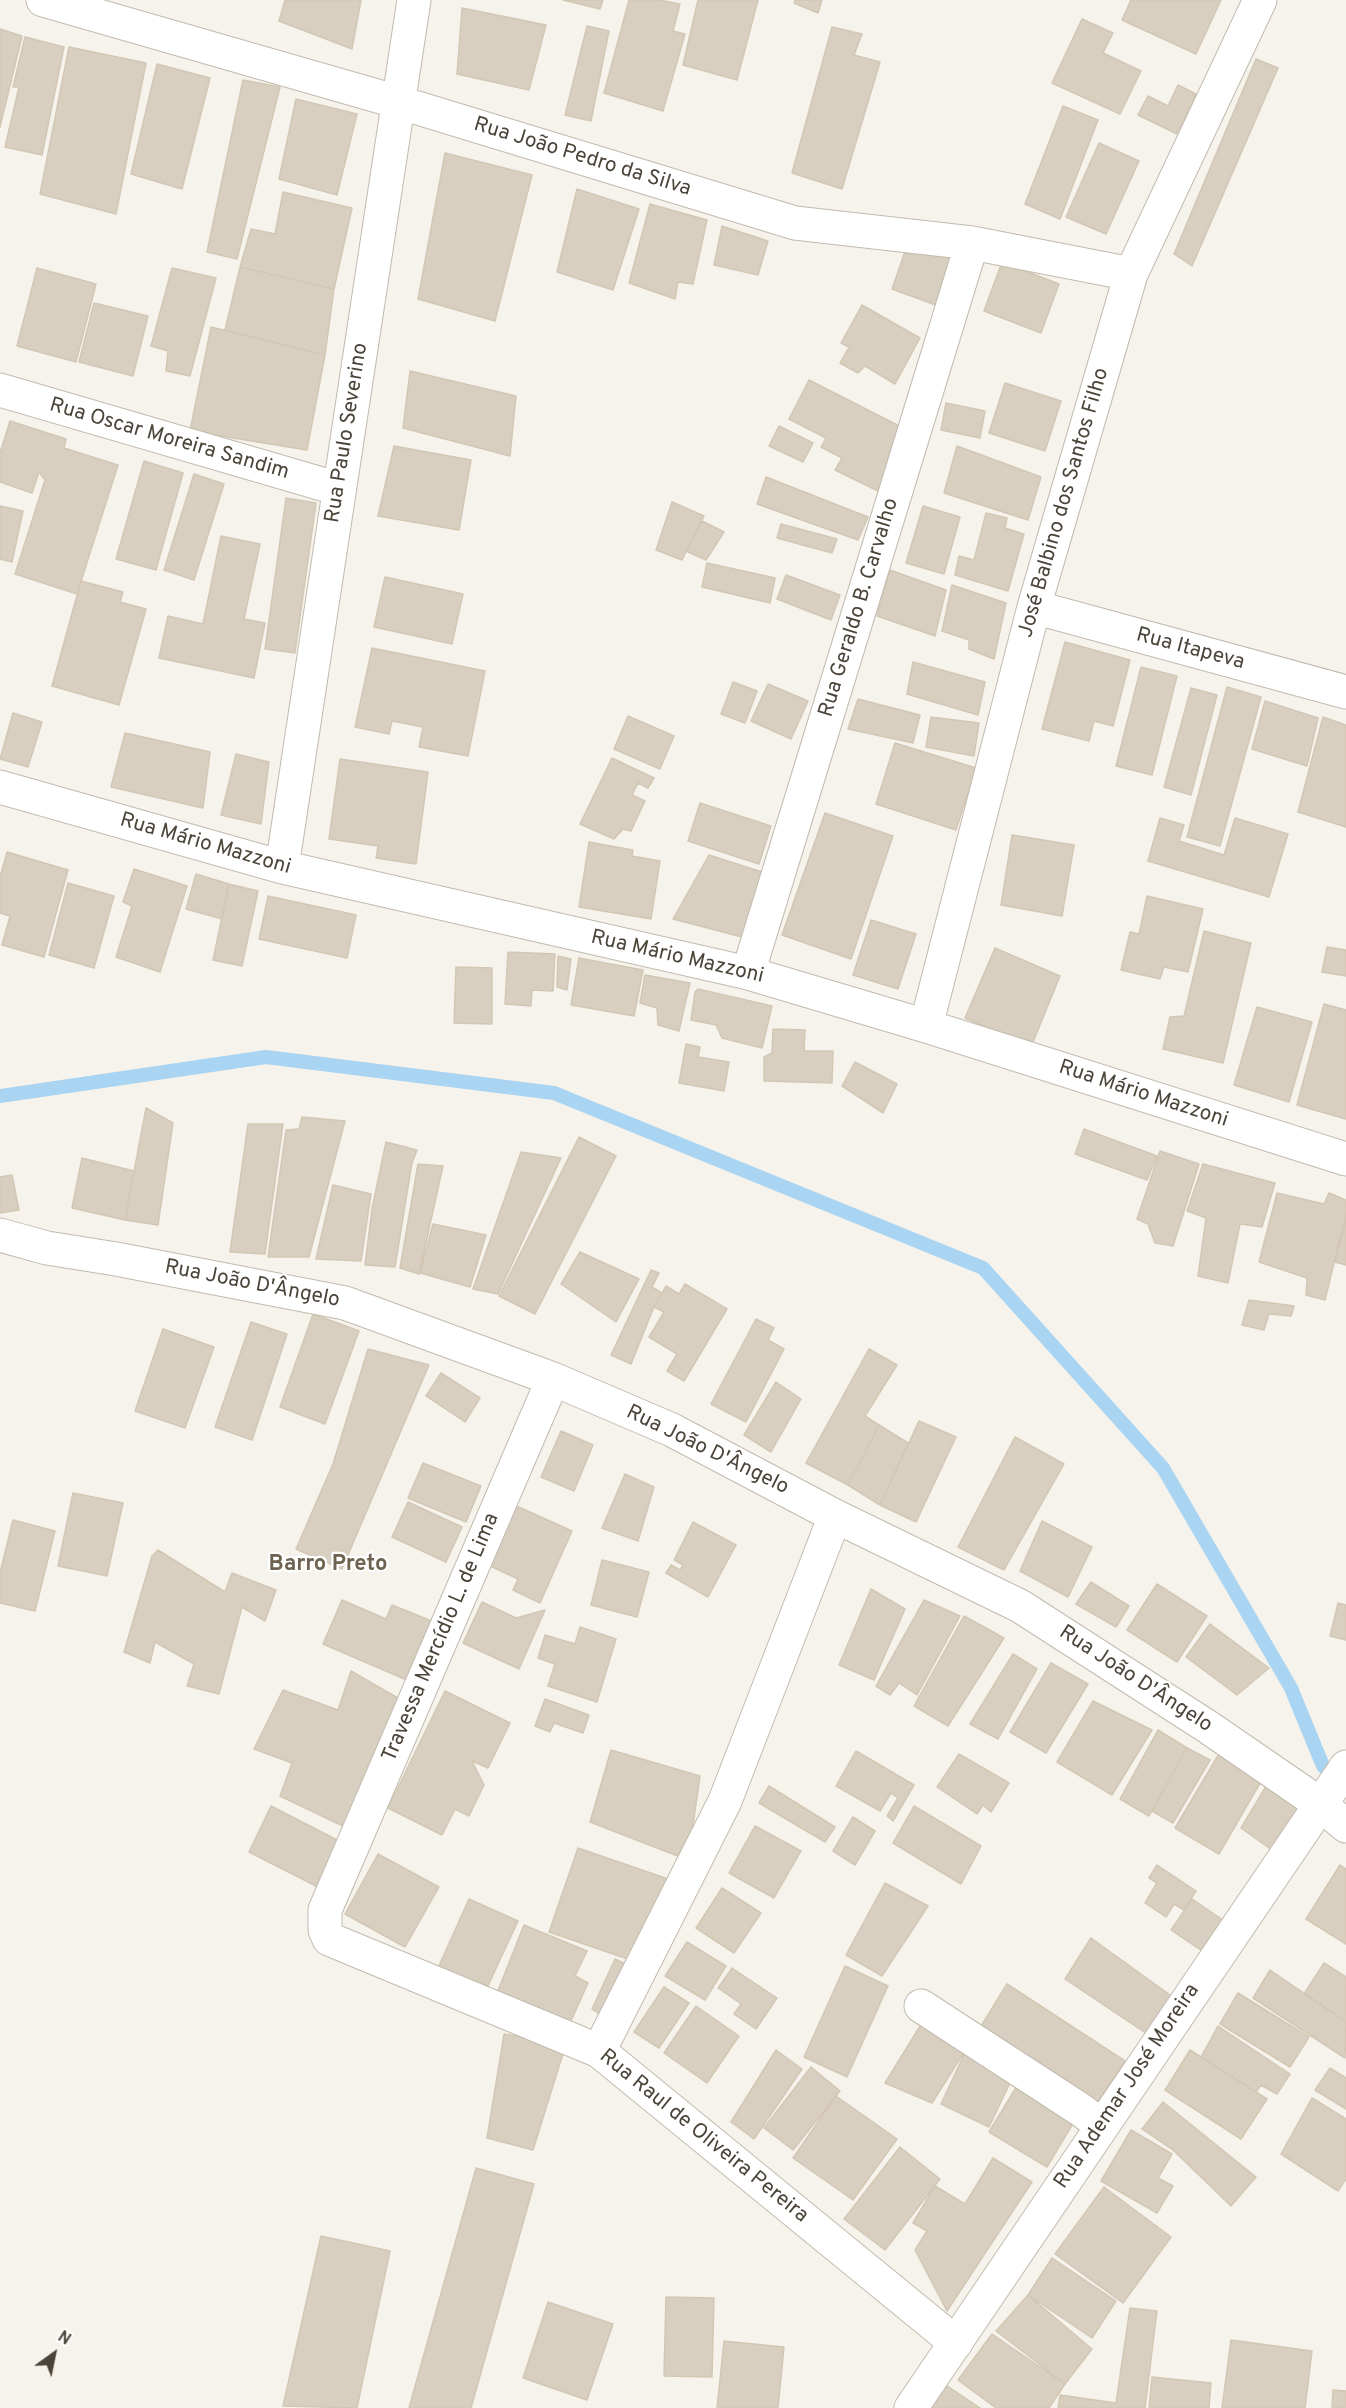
<!DOCTYPE html>
<html>
<head>
<meta charset="utf-8">
<style>
  body { margin:0 }
  #map { position:relative; width:1346px; height:2408px; overflow:hidden; background:#f6f3ec; font-family:Overpass,sans-serif }
  canvas { display:block }
  .north { position:absolute; left:24px; top:2324px; width:60px; height:60px; -webkit-text-stroke:4px #fff; paint-order:stroke; rotate:33deg; font-size:16px; font-weight:700; line-height:24px; text-align:center; color:#4b4439 }
  .north::after { content:''; display:block; margin:auto; width:21px; height:27px; background:#4b4439; clip-path:polygon(50% 0,100% 100%,50% 72%,0 100%) }
</style>
</head>
<body>
<div id="map">
<canvas width="1346" height="2408"></canvas>
<div class="north">N</div>
</div>
<script>
const ctx = document.querySelector('canvas').getContext('2d');
ctx.lineJoin = 'round';
function toPath(rows) {
  const path = new Path2D();
  for (const r of rows) {
    path.moveTo(r[0], r[1]);
    for (let i = 2; i < r.length; i += 2) path.lineTo(r[i], r[i + 1]);
  }
  return path;
}
function stroke(path, color, width, dash) {
  ctx.strokeStyle = color;
  ctx.lineWidth = width;
  ctx.lineCap = dash ? 'butt' : 'round';
  ctx.setLineDash(dash || []);
  ctx.stroke(path);
}
function fillPath(path, color) {
  ctx.fillStyle = color;
  ctx.fill(path, 'evenodd');
}
function drawText(font, color, halo, rows, align = 'center') {
  ctx.font = font + ' Overpass,sans-serif';
  ctx.lineWidth = 4.5;
  ctx.setLineDash([]);
  ctx.textBaseline = 'middle';
  ctx.strokeStyle = halo;
  ctx.fillStyle = color;
  for (const [text, x, y, turn = 0] of rows) {
    ctx.save();
    ctx.translate(x, y);
    ctx.rotate((+turn || 0) * Math.PI / 180);
    ctx.textAlign = isNaN(turn) ? turn : align;
    if (halo) ctx.strokeText(text, 0, 0);
    ctx.fillText(text, 0, 0);
    ctx.restore();
  }
}
stroke(toPath([
  [0,1096,266,1057,554,1093,983,1268,1163,1468,1291,1688,1323,1766,1339,1779]
]), '#a9d4f2', 14);
const building = toPath([
  [285,0,361,0,352,49,279,21,285,0],
  [563,0,603,0,600,9,563,0],
  [629,0,659,0,680,4,673,31,685,34,663,111,604,93,629,0],
  [698,0,758,0,737,80,683,65,698,0],
  [795,0,822,0,818,13,794,3,795,0],
  [1131,0,1221,0,1196,54,1122,20,1131,0],
  [462,8,546,25,529,90,457,74,462,8],
  [1082,19,1113,33,1103,53,1141,71,1120,114,1052,83,1082,19],
  [587,26,609,31,591,121,565,115,587,26],
  [832,27,862,34,854,55,880,62,842,189,792,173,832,27],
  [0,29,22,36,0,127,0,29],
  [25,37,64,47,42,155,5,147,19,87,13,87,25,37],
  [69,47,146,63,116,214,40,194,69,47],
  [1256,59,1278,68,1192,266,1174,254,1256,59],
  [157,64,210,78,182,189,131,174,157,64],
  [243,80,280,87,237,259,207,252,243,80],
  [1178,85,1196,94,1177,134,1138,115,1148,96,1168,106,1178,85],
  [296,99,357,114,337,195,279,179,296,99],
  [1063,106,1098,120,1060,219,1025,204,1063,106],
  [1099,143,1139,161,1106,234,1066,217,1099,143],
  [445,153,532,175,495,321,418,299,445,153],
  [577,189,639,209,613,290,557,272,577,189],
  [283,192,352,208,334,289,240,267,251,229,275,234,283,192],
  [650,204,707,220,693,284,678,282,675,299,629,283,650,204],
  [722,226,768,241,758,275,714,265,722,226],
  [908,243,956,261,941,307,892,289,908,243],
  [1002,262,1059,284,1041,333,984,311,1002,262],
  [240,267,334,289,325,355,225,330,240,267],
  [37,268,96,284,76,362,17,346,37,268],
  [172,268,216,278,190,376,166,371,168,351,151,346,172,268],
  [94,303,148,316,133,376,79,362,94,303],
  [862,305,920,338,895,384,865,366,858,373,840,363,849,347,841,343,862,305],
  [211,327,325,355,307,450,190,431,211,327],
  [410,371,516,396,510,456,403,428,410,371],
  [809,380,909,431,878,491,835,470,842,458,821,447,826,438,789,419,809,380],
  [1005,383,1061,401,1045,451,989,433,1005,383],
  [946,403,985,411,980,438,941,430,946,403],
  [10,421,66,439,64,448,118,465,77,594,15,574,45,480,39,472,32,493,0,482,0,453,10,421],
  [779,426,813,443,803,462,769,446,779,426],
  [394,446,471,460,459,530,378,516,394,446],
  [957,446,1041,477,1028,520,944,493,957,446],
  [144,461,183,473,156,570,116,559,144,461],
  [194,474,224,484,194,580,164,570,194,474],
  [766,477,868,517,858,540,757,504,766,477],
  [286,498,316,503,295,653,265,649,286,498],
  [672,502,704,516,682,560,656,550,672,502],
  [0,506,23,511,12,562,0,559,0,506],
  [923,506,960,517,944,574,906,563,923,506],
  [986,513,1007,518,1005,528,1024,534,1008,591,955,575,959,556,974,560,986,513],
  [702,521,724,532,706,560,686,551,702,521],
  [781,524,837,539,832,553,777,538,781,524],
  [221,536,260,544,244,619,265,623,254,678,159,658,168,616,203,624,221,536],
  [707,563,775,578,770,603,702,587,707,563],
  [890,570,946,590,935,636,877,616,890,570],
  [786,575,840,595,831,620,777,599,786,575],
  [385,577,463,594,452,644,374,627,385,577],
  [81,581,123,592,120,602,146,609,119,705,52,686,81,581],
  [952,585,1006,603,994,659,969,649,969,640,942,631,952,585],
  [1065,642,1130,660,1113,726,1094,721,1089,741,1042,729,1065,642],
  [372,648,485,671,468,756,419,747,423,727,392,721,389,734,355,727,372,648],
  [913,662,985,682,978,715,907,694,913,662],
  [1141,667,1177,676,1152,775,1116,766,1141,667],
  [733,682,757,691,745,723,721,714,733,682],
  [768,684,808,701,791,739,751,721,768,684],
  [1227,687,1261,697,1220,846,1187,837,1227,687],
  [1191,688,1217,695,1191,795,1164,787,1191,688],
  [858,699,920,715,913,743,848,729,858,699],
  [1265,701,1318,718,1307,766,1252,749,1265,701],
  [13,713,42,722,28,767,0,759,13,713],
  [628,716,674,736,660,769,614,749,628,716],
  [931,717,979,723,974,756,926,747,931,717],
  [1323,717,1346,725,1346,827,1298,812,1323,717],
  [125,733,210,752,203,808,111,787,125,733],
  [895,743,976,768,956,830,876,804,895,743],
  [236,754,269,762,261,824,221,815,236,754],
  [612,758,654,778,648,788,638,783,632,795,645,801,631,831,623,829,614,839,580,824,612,758],
  [340,759,428,772,416,864,376,858,378,846,329,839,340,759],
  [700,803,771,826,759,864,688,841,700,803],
  [825,813,893,836,851,959,782,935,825,813],
  [1160,818,1184,825,1179,841,1224,855,1235,818,1288,834,1269,897,1148,861,1160,818],
  [1012,835,1074,845,1062,916,1001,905,1012,835],
  [589,842,633,850,632,856,660,861,651,919,579,907,589,842],
  [7,852,68,870,44,957,2,945,10,916,0,913,0,877,7,852],
  [709,855,762,872,742,937,673,919,709,855],
  [134,869,187,886,160,972,116,957,132,906,123,902,134,869],
  [196,874,229,884,222,919,186,909,196,874],
  [68,883,114,896,94,968,49,955,68,883],
  [229,884,258,891,242,966,213,960,229,884],
  [268,896,356,915,347,958,259,939,268,896],
  [1147,896,1203,909,1188,972,1164,967,1160,979,1121,970,1130,932,1139,934,1147,896],
  [871,920,916,934,898,989,853,975,871,920],
  [1204,931,1251,943,1223,1063,1163,1049,1170,1017,1184,1016,1204,931],
  [1327,947,1346,950,1346,976,1322,972,1327,947],
  [995,948,1060,976,1031,1047,965,1018,995,948],
  [508,952,555,954,553,991,532,990,531,1006,505,1004,508,952],
  [558,956,571,959,567,990,557,987,558,956],
  [579,958,643,970,634,1016,571,1005,579,958],
  [456,967,492,968,492,1024,454,1023,456,967],
  [645,975,690,983,679,1031,658,1025,657,1008,640,1003,645,975],
  [698,989,772,1006,762,1048,722,1038,716,1025,691,1020,695,992,698,989],
  [1324,1004,1346,1010,1346,1119,1297,1105,1324,1004],
  [1257,1007,1312,1022,1289,1102,1234,1085,1257,1007],
  [773,1029,805,1030,804,1051,833,1051,832,1083,764,1081,764,1057,772,1053,773,1029],
  [686,1044,700,1047,698,1057,729,1062,724,1091,679,1083,686,1044],
  [855,1062,897,1084,883,1113,842,1086,855,1062],
  [146,1108,173,1123,158,1225,125,1220,146,1108],
  [302,1117,345,1121,309,1257,268,1257,286,1130,299,1129,302,1117],
  [248,1124,283,1124,265,1254,230,1252,248,1124],
  [1084,1129,1157,1156,1147,1180,1075,1154,1084,1129],
  [579,1137,616,1156,535,1314,499,1296,579,1137],
  [386,1142,417,1150,412,1163,395,1267,365,1265,372,1209,386,1142],
  [1160,1151,1199,1164,1173,1246,1155,1243,1148,1224,1137,1219,1160,1151],
  [521,1152,561,1158,498,1294,473,1289,521,1152],
  [82,1158,134,1171,125,1220,72,1208,82,1158],
  [418,1164,443,1166,419,1274,400,1268,418,1164],
  [1203,1164,1275,1183,1262,1227,1240,1224,1228,1283,1198,1276,1206,1218,1187,1211,1203,1164],
  [12,1175,19,1210,0,1213,0,1177,12,1175],
  [333,1185,371,1194,361,1261,316,1259,333,1185],
  [1277,1193,1324,1204,1329,1193,1346,1200,1346,1214,1325,1300,1306,1295,1307,1278,1259,1262,1277,1193],
  [1346,1219,1346,1265,1335,1262,1346,1219],
  [433,1224,486,1235,470,1287,420,1273,433,1224],
  [580,1252,639,1279,616,1322,561,1284,580,1252],
  [651,1270,659,1273,652,1287,662,1293,654,1307,631,1364,611,1355,651,1270],
  [685,1284,727,1309,684,1381,667,1371,677,1354,649,1337,664,1312,654,1307,666,1286,679,1294,685,1284],
  [1249,1300,1294,1306,1291,1316,1269,1314,1264,1330,1242,1325,1249,1300],
  [313,1314,359,1331,325,1424,280,1407,313,1314],
  [756,1319,774,1328,768,1340,784,1349,746,1422,711,1404,756,1319],
  [251,1322,287,1334,252,1440,215,1427,251,1322],
  [163,1329,214,1347,185,1428,135,1411,163,1329],
  [368,1349,429,1365,342,1569,296,1549,333,1464,368,1349],
  [869,1349,897,1365,865,1416,879,1425,848,1485,806,1463,869,1349],
  [441,1373,480,1398,465,1422,426,1396,441,1373],
  [776,1382,801,1399,771,1452,744,1435,776,1382],
  [919,1421,956,1437,916,1522,880,1505,919,1421],
  [879,1425,908,1443,880,1505,848,1485,879,1425],
  [561,1431,593,1445,574,1491,541,1477,561,1431],
  [1015,1437,1064,1464,1004,1570,958,1547,1015,1437],
  [423,1463,481,1486,466,1522,408,1498,423,1463],
  [625,1474,654,1487,638,1541,602,1528,625,1474],
  [73,1493,123,1503,107,1576,58,1566,73,1493],
  [408,1502,462,1527,446,1562,392,1537,408,1502],
  [512,1504,572,1531,540,1603,513,1590,518,1579,486,1564,512,1504],
  [13,1520,55,1531,35,1611,0,1603,0,1573,13,1520],
  [1042,1521,1092,1547,1068,1597,1020,1571,1042,1521],
  [693,1522,736,1545,708,1597,666,1573,671,1565,680,1570,683,1565,674,1560,693,1522],
  [158,1550,225,1592,232,1573,276,1590,265,1621,242,1607,219,1694,187,1686,194,1664,155,1642,150,1663,124,1652,152,1556,158,1550],
  [602,1560,649,1572,637,1617,591,1605,602,1560],
  [1091,1582,1129,1606,1116,1627,1076,1604,1091,1582],
  [1157,1584,1207,1616,1177,1662,1127,1630,1157,1584],
  [871,1589,905,1609,874,1680,839,1665,871,1589],
  [342,1600,386,1619,392,1605,434,1622,409,1681,323,1644,342,1600],
  [924,1600,960,1616,917,1695,899,1683,890,1695,876,1686,924,1600],
  [482,1602,516,1618,545,1610,519,1669,463,1643,482,1602],
  [1338,1603,1346,1605,1346,1640,1330,1636,1338,1603],
  [964,1616,1004,1638,948,1726,914,1706,964,1616],
  [1210,1624,1269,1668,1237,1695,1186,1657,1210,1624],
  [580,1627,616,1639,597,1702,548,1686,555,1664,538,1658,545,1635,575,1644,580,1627],
  [1013,1654,1037,1669,998,1739,970,1724,1013,1654],
  [1051,1663,1088,1684,1046,1753,1010,1732,1051,1663],
  [351,1671,403,1701,345,1827,280,1796,292,1763,254,1749,283,1690,338,1710,351,1671],
  [445,1691,510,1723,488,1768,472,1761,484,1785,469,1816,455,1809,442,1835,388,1808,445,1691],
  [545,1699,589,1715,583,1733,554,1723,550,1732,535,1726,545,1699],
  [1093,1701,1152,1730,1112,1795,1057,1762,1093,1701],
  [1158,1730,1187,1748,1149,1816,1120,1799,1158,1730],
  [1187,1748,1210,1760,1173,1823,1152,1811,1187,1748],
  [611,1750,700,1776,688,1860,590,1822,611,1750],
  [856,1751,914,1785,893,1821,887,1816,898,1798,891,1793,880,1811,836,1786,856,1751],
  [1220,1752,1263,1778,1219,1854,1175,1828,1220,1752],
  [959,1754,1009,1783,991,1812,983,1805,977,1814,937,1787,959,1754],
  [1268,1783,1306,1808,1276,1853,1241,1828,1268,1783],
  [769,1786,835,1827,825,1842,759,1803,769,1786],
  [271,1806,341,1842,318,1887,249,1852,271,1806],
  [914,1806,981,1846,961,1884,893,1843,914,1806],
  [853,1817,875,1831,855,1865,833,1851,853,1817],
  [755,1826,801,1851,774,1898,729,1873,755,1826],
  [578,1848,671,1880,642,1964,549,1932,578,1848],
  [378,1854,439,1887,405,1947,345,1914,378,1854],
  [1157,1865,1196,1891,1184,1910,1174,1904,1166,1917,1145,1903,1157,1883,1149,1878,1157,1865],
  [1340,1865,1346,1869,1346,1944,1306,1919,1340,1865],
  [885,1883,928,1906,882,1976,846,1955,885,1883],
  [722,1888,761,1913,734,1953,696,1928,722,1888],
  [469,1899,518,1921,486,1990,438,1968,469,1899],
  [1192,1899,1229,1924,1208,1955,1171,1930,1192,1899],
  [524,1925,587,1951,575,1976,588,1983,567,2030,497,1993,524,1925],
  [1091,1938,1177,2000,1150,2036,1065,1979,1091,1938],
  [687,1942,726,1966,705,2000,665,1976,687,1942],
  [615,1959,638,1970,611,2022,592,2009,615,1959],
  [1324,1963,1346,1977,1346,2022,1304,1994,1324,1963],
  [845,1966,888,1986,847,2077,804,2057,845,1966],
  [732,1968,777,1998,756,2029,734,2014,741,2004,718,1988,732,1968],
  [1270,1970,1346,2022,1345,2058,1253,1998,1270,1970],
  [1007,1984,1125,2061,1096,2105,978,2031,1007,1984],
  [664,1987,689,2003,659,2048,634,2032,664,1987],
  [1238,1993,1309,2037,1290,2067,1220,2024,1238,1993],
  [696,2006,739,2036,707,2083,664,2053,696,2006],
  [925,2018,968,2046,932,2103,885,2083,925,2018],
  [1218,2026,1290,2074,1277,2094,1261,2085,1256,2092,1201,2057,1218,2026],
  [504,2034,566,2044,533,2150,487,2138,504,2034],
  [968,2046,1017,2068,989,2127,941,2104,968,2046],
  [776,2050,802,2069,754,2139,731,2122,776,2050],
  [1190,2050,1267,2099,1241,2139,1165,2090,1190,2050],
  [811,2067,840,2091,793,2150,764,2128,811,2067],
  [1330,2068,1346,2078,1346,2109,1315,2090,1330,2068],
  [1023,2076,1081,2110,1047,2167,989,2132,1023,2076],
  [836,2096,897,2139,853,2200,793,2158,836,2096],
  [1312,2098,1346,2119,1346,2179,1338,2191,1281,2154,1312,2098],
  [1163,2102,1256,2177,1231,2206,1173,2150,1142,2129,1163,2102],
  [1131,2130,1172,2154,1158,2178,1173,2186,1157,2213,1101,2181,1131,2130],
  [900,2147,940,2179,885,2250,844,2219,900,2147],
  [993,2158,1032,2182,947,2311,915,2250,927,2231,913,2223,935,2186,965,2204,993,2158],
  [476,2168,534,2184,471,2408,409,2408,476,2168],
  [1104,2187,1171,2237,1123,2303,1055,2254,1104,2187],
  [321,2236,390,2251,357,2408,283,2406,321,2236],
  [1052,2258,1116,2301,1092,2338,1028,2295,1052,2258],
  [1028,2295,1092,2349,1065,2384,996,2331,1028,2295],
  [666,2297,714,2298,712,2377,664,2376,666,2297],
  [548,2302,613,2324,587,2400,523,2378,548,2302],
  [1130,2308,1157,2311,1145,2408,1058,2408,1060,2395,1116,2403,1130,2308],
  [992,2334,1065,2384,1049,2408,996,2408,958,2380,992,2334],
  [1231,2340,1312,2351,1305,2408,1222,2408,1231,2340],
  [724,2341,784,2347,778,2408,717,2408,724,2341],
  [1152,2377,1211,2383,1209,2408,1149,2408,1152,2377],
  [943,2383,980,2408,926,2408,943,2383],
  [1333,2390,1346,2391,1346,2408,1332,2408,1333,2390]
]);
fillPath(building, '#d8cfc1');
stroke(building, '#d3c7b4', 1.5);
const minor = toPath([
  [43,0,398,102,795,223,972,243,1131,274],
  [0,390,339,489],
  [1034,607,1346,692],
  [0,787,282,867,748,973,926,1026,1346,1159],
  [282,867,414,0],
  [748,973,972,243],
  [926,1026,1034,607,1131,274,1260,0],
  [0,1235,47,1248,116,1259,345,1303,553,1379,672,1430,835,1516,1020,1606,1208,1727,1320,1804,1346,1826],
  [553,1379,325,1910,325,1930,329,1939,599,2051,956,2343],
  [921,2006,1081,2110,1102,2126],
  [599,2051,725,1801,835,1516],
  [911,2408,1346,1767]
]);
stroke(minor, '#c2bbae', 35);
stroke(minor, '#fff', 33);
drawText('21px', '#4b4439', '#fff', [
  ["Rua João Pedro da Silva",582,158,17],
  ["Rua Paulo Severino",348,433,-81],
  ["Rua Oscar Moreira Sandim",169,440,16],
  ["José Balbino dos Santos Filho",1065,503,-74],
  ["Rua Geraldo B. Carvalho",860,608,-73],
  ["Rua Itapeva",1190,650,15],
  ["Rua Mário Mazzoni",205,845,16],
  ["Rua Mário Mazzoni",677,958,13],
  ["Rua Mário Mazzoni",1143,1095,18],
  ["Rua João D'Ângelo",252,1285,11],
  ["Rua João D'Ângelo",707,1451,26],
  ["Travessa Mercídio L. de Lima",442,1638,-67],
  ["Rua João D'Ângelo",1135,1680,33],
  ["Rua Ademar José Moreira",1128,2087,-56],
  ["Rua Raul de Oliveira Pereira",703,2137,39]
]);
drawText('bold 22px', '#6e6250', '#fff', [
  ["Barro Preto",328,1566]
]);
</script>
</body>
</html>
